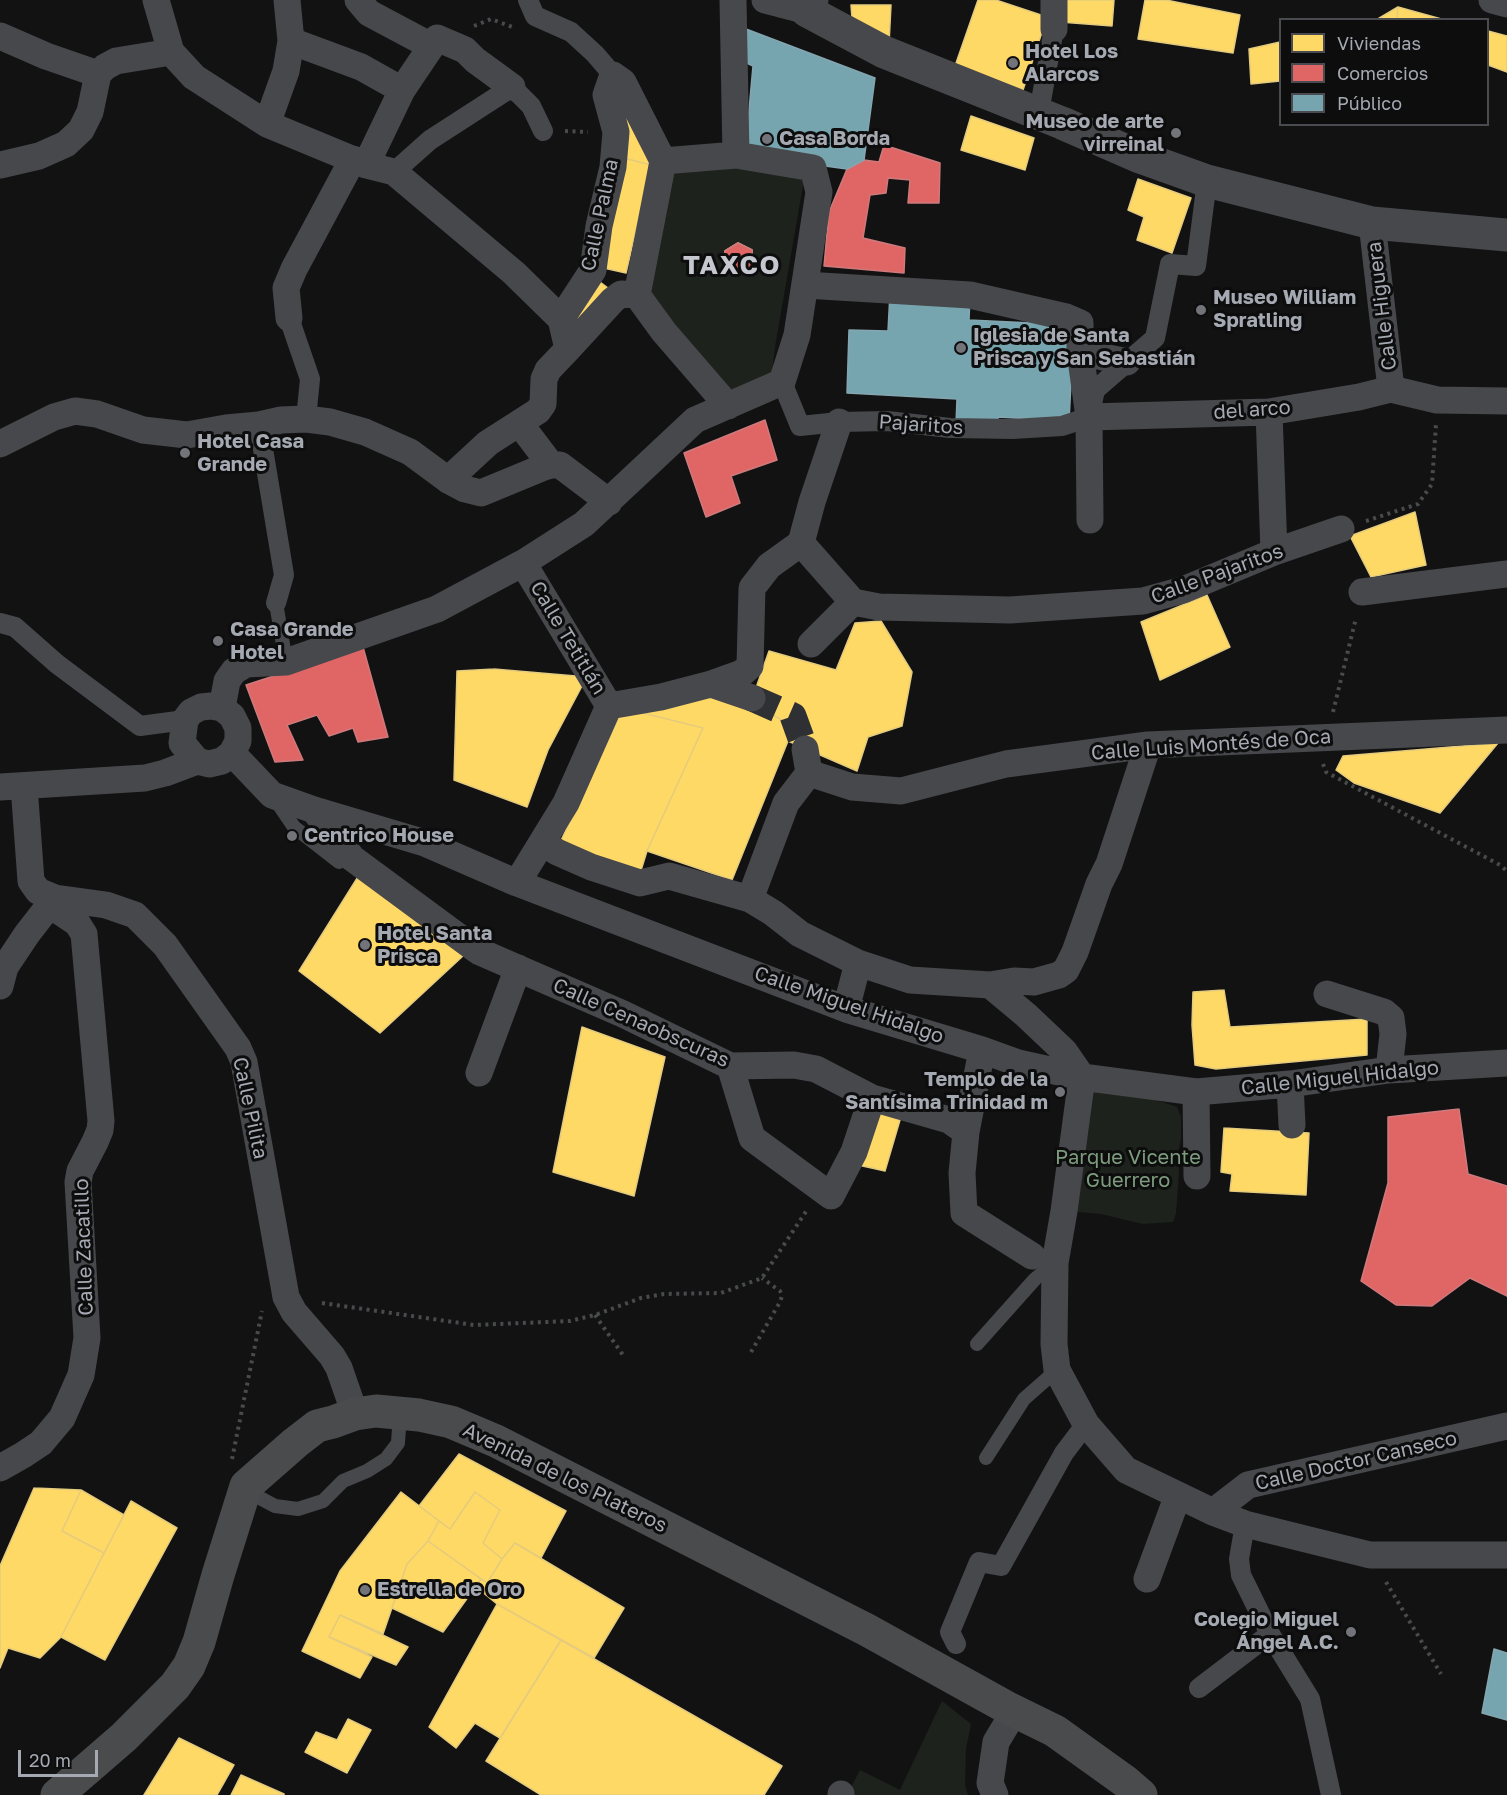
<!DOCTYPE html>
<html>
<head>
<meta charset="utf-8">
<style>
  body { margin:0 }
  #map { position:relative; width:1507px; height:1795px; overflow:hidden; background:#121213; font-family:"Golos Text",sans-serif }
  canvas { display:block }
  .legend { position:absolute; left:1279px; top:18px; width:210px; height:108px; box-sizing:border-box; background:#0d0d0e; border:2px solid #4a4b50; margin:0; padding:8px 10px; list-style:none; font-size:18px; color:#a5a9b2 }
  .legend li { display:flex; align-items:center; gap:12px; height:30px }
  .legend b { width:30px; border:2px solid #4a4b50 }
  .scale { position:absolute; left:18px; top:1750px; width:80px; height:27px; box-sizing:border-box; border:3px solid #a5a9b2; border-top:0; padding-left:8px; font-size:18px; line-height:21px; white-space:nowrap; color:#a5a9b2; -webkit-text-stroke:4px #0d0d0e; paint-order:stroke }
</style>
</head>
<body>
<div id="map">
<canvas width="1507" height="1795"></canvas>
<ul class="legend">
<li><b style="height:16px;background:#ffd966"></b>Viviendas</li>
<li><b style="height:16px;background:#e06666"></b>Comercios</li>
<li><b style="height:16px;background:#76a5af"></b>Público</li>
</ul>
<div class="scale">20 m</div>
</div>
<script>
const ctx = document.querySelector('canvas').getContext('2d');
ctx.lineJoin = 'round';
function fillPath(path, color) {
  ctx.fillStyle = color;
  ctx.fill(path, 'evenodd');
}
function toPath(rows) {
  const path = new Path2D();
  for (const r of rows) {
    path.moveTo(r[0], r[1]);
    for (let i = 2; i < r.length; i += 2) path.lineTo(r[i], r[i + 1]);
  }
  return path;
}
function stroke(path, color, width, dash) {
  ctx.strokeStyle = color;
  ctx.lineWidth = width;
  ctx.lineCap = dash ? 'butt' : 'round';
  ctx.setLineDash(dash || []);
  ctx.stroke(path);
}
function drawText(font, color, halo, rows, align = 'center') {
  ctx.font = font + ' "Golos Text",sans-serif';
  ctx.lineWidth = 6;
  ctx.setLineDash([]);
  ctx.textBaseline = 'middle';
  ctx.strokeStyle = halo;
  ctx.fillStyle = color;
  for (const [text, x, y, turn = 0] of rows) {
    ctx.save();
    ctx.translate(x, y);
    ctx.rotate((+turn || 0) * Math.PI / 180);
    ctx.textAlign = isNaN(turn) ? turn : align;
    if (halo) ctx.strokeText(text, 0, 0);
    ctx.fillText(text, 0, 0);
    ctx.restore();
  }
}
fillPath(toPath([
  [737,157,805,174,775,347,771,382,739,400,644,294,664,167],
  [1081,1084,1162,1102,1177,1107,1181,1117,1181,1138,1178,1154,1179,1172,1176,1213,1173,1222,1143,1224,1101,1214,1078,1212,1071,1208],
  [942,1701,971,1724,966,1749,965,1785,968,1795,847,1795,860,1770,900,1790]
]), '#1d221d');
const homes = toPath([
  [978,0,996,0,1047,17,1023,90,955,66,978,0],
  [1061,0,1114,0,1112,26,1060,22,1061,0],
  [1145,0,1166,0,1240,15,1233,53,1138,39,1145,0],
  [851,5,891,5,889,44,853,31,851,5],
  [1398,7,1397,20,1376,20,1398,7],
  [1398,7,1445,20,1397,20,1398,7],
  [1488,31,1507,36,1507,72,1488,65,1488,31],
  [1280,42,1280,81,1251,84,1249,49,1280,42],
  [623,105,651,165,616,156,623,105],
  [971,116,1034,138,1025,170,961,150,971,116],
  [616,156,651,165,626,273,599,267,616,156],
  [1138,179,1191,198,1172,253,1137,240,1144,217,1128,210,1138,179],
  [738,243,752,250,753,266,740,274,726,267,725,251,738,243],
  [596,279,616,294,570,331,596,279],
  [1415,512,1426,565,1371,577,1350,536,1415,512],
  [1207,595,1230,647,1160,680,1141,622,1207,595],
  [881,621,912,672,902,726,868,737,857,771,788,741,792,726,751,702,769,651,836,670,855,623,881,621],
  [494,669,576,676,582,686,548,750,527,807,454,780,457,671,494,669],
  [704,691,751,702,792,726,788,741,732,880,647,851,703,728,623,708,704,691],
  [623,708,703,728,647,851,639,877,557,849,623,708],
  [1498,743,1440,813,1354,783,1336,770,1343,756,1498,743],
  [361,872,464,955,380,1033,299,971,361,872],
  [1224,990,1230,1027,1367,1019,1367,1055,1216,1069,1195,1065,1192,1025,1193,992,1224,990],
  [582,1027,665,1057,634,1196,553,1172,582,1027],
  [871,1110,900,1120,885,1171,858,1165,871,1110],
  [1224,1128,1309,1133,1306,1195,1230,1191,1232,1174,1221,1172,1224,1128],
  [459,1454,566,1511,541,1558,515,1543,502,1559,483,1543,500,1510,475,1492,450,1529,419,1506,459,1454],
  [34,1488,81,1490,62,1531,104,1553,61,1637,40,1658,8,1648,0,1668,0,1566,34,1488],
  [81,1490,124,1515,104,1553,62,1531,81,1490],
  [401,1492,439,1521,428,1541,407,1564,383,1634,340,1615,329,1637,372,1657,360,1678,302,1651,340,1571,401,1492],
  [475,1492,500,1510,483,1543,502,1559,487,1583,428,1541,439,1521,450,1529,475,1492],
  [131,1501,177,1528,105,1660,61,1637,131,1501],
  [428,1541,481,1579,443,1632,392,1608,407,1564,428,1541],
  [515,1543,624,1608,594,1658,497,1604,475,1586,481,1579,487,1583,502,1559,515,1543],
  [497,1604,561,1640,500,1738,475,1723,456,1748,429,1727,497,1604],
  [340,1615,408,1647,396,1665,329,1637,340,1615],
  [561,1640,782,1766,764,1795,541,1795,486,1761,561,1640],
  [348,1719,371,1730,347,1773,305,1752,316,1732,337,1740,348,1719],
  [179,1738,234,1765,217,1795,144,1795,179,1738],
  [241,1775,284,1794,284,1795,231,1795,241,1775]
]);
fillPath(homes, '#ffd966');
stroke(homes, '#e4cb7d', 1.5);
const shops = toPath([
  [884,145,940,163,939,203,908,203,910,180,888,178,886,193,870,195,863,238,905,248,904,273,824,266,829,212,847,169,864,160,879,162,884,145],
  [738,243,752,250,753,266,740,274,726,267,725,251,738,243],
  [765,420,777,460,731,476,740,503,706,517,684,453,765,420],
  [363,647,388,737,358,742,353,728,329,736,317,715,287,725,303,760,275,762,246,685,363,647],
  [1459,1109,1468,1174,1507,1186,1507,1296,1470,1278,1432,1306,1396,1305,1361,1281,1388,1183,1388,1117,1459,1109]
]);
fillPath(shops, '#e06666');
stroke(shops, '#ce7a7d', 1.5);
const public = toPath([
  [746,29,875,78,864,160,847,169,745,155,753,66,736,58,746,29],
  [890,293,970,297,969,320,1074,325,1069,421,998,417,998,427,956,424,957,399,847,393,849,330,888,331,890,293],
  [1494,1649,1507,1653,1507,1720,1482,1713,1494,1649]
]);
fillPath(public, '#76a5af');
stroke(public, '#84a6b0', 1.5);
stroke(toPath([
  [752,698,793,716,805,749]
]), '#2f3033', 27, [27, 14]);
stroke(toPath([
  [474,26,491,19,515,28],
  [565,131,588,132],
  [1366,521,1418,504,1432,484,1436,424],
  [1333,712,1356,618],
  [1323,764,1326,772,1500,865,1507,871],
  [322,1303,474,1325,570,1321,595,1315,641,1298,664,1294,721,1293,762,1278,807,1210],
  [595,1315,625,1358],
  [751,1352,780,1302,782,1296,780,1291,762,1278],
  [232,1459,262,1311],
  [1386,1582,1441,1674]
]), '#484a4c', 4, [3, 4.5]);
stroke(toPath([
  [276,603,286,662],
  [275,799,294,827,339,862],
  [977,1344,1035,1279,1054,1263],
  [986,1458,1024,1399,1057,1370],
  [246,1487,260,1498,275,1506,298,1509,323,1501,343,1481,367,1471,386,1459,398,1443,400,1413]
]), '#47484b', 14);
stroke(toPath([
  [528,0,535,16,571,32,595,54,613,75],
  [1041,101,1054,29],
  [394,172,430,140,512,87,531,106,543,131],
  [289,318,310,379,306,419],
  [782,382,800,426,839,422,887,421,950,428,1013,429,1062,426,1089,417,1095,390,1155,338,1170,264,1196,266,1207,181],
  [259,425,284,575,276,603],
  [0,623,15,627,57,664,140,726,185,720],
  [1245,1524,1239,1559,1241,1575,1270,1634,1310,1699,1331,1795],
  [956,1644,950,1632,979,1562,1001,1566,1064,1453,1086,1424],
  [1199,1688,1270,1634]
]), '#47484b', 20);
stroke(toPath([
  [156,0,171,52,194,77,267,124,366,165,394,172,514,273,561,319],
  [358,0,369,13,431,46],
  [733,0,736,155],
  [765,0,807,11],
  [1054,0,1054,29],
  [1492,0,1507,4],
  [0,36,46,56,98,74],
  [291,41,361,67,402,90],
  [267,124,286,71,291,41,287,0],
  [663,161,637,295,664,332,728,406],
  [0,165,39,156,66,144,81,130,90,112,98,74,105,67,116,61,171,52],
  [366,165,402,90,437,38,465,50,475,60,512,87],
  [1372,223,1391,389],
  [805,285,970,295,1066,317,1080,323,1080,352,1089,417,1090,520],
  [289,318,286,288,294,269,353,159],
  [568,349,561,319,593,270,599,226,613,167,616,132,606,95,613,75,623,82,663,161],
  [1080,352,1127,362],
  [1269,412,1274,552],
  [1089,417,1269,412,1359,397,1391,389,1437,400,1507,401],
  [520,424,551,465],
  [0,444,54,417,75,411,97,414,143,430,187,435,226,428,259,425,281,420,306,419,330,422,365,432,410,452,448,480,465,489,481,493,544,467,551,465,560,465,609,502],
  [448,480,488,443,538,411,543,404,544,379,548,370,568,349,613,300,621,294,637,295],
  [801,543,853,602],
  [523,563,609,706],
  [1362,592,1507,574],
  [853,602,879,607,1010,610,1143,601,1183,590,1274,552,1341,529],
  [811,644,853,602],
  [711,684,742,673,750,666,752,588,769,566,801,543,812,502,839,422],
  [211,706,222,708,232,716,238,728,238,741,232,753,222,761,209,764,197,761,182,743,185,720,191,712,201,707,211,706],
  [609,706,661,697,711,684,752,698],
  [222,708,227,681,234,671,246,664,286,662,437,609,523,563,584,524,695,420,782,382,797,335,819,192,813,168,736,155,663,161],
  [805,749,809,773],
  [232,753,272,795,314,810,425,843,517,883,846,1009,982,1050,1018,1063,1082,1077,1196,1092,1290,1084,1389,1070,1507,1063],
  [809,773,852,787,901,791,1006,764,1148,745,1507,730],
  [24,786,31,881,38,891,55,898,106,905,135,915,165,945,238,1048,244,1062,286,1297,294,1312,332,1356,339,1368,355,1414],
  [0,787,145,778,165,773,197,761],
  [314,810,352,858,478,951,623,1014,730,1066,794,1065,816,1069,872,1098,949,1120,966,1132],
  [543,843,557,852,591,867,640,883,669,876,750,899,773,913,800,934,858,963,910,980,990,985,1026,1015,1064,1051,1082,1077,1064,1211,1055,1263,1054,1344,1057,1370,1086,1424,1126,1470,1213,1512,1245,1524,1370,1555,1507,1555],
  [517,883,566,803,609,706],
  [750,899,786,803,809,773],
  [990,985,1014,981,1034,982,1059,975,1066,970,1075,952,1099,884,1109,864,1148,745],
  [0,986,5,967,27,934,55,898],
  [1327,994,1384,1012,1391,1018,1393,1034,1389,1070],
  [846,1009,858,963],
  [982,1050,966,1132,962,1173,964,1213,1032,1256],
  [730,1066,752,1138,831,1196,854,1152,872,1098],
  [479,1073,518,968],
  [1290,1084,1292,1125],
  [1196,1092,1197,1176],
  [0,1468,23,1455,41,1443,62,1418,81,1375,87,1338,78,1182,80,1171,95,1142,100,1130,101,1121,84,934,77,923,50,905],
  [1213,1512,1248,1485,1507,1426],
  [1147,1579,1178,1495],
  [841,1795,841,1794],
  [995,1795,990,1783,996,1742,1014,1712]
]), '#47484b', 27);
stroke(toPath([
  [812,0,807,11,884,52,1062,123,1140,157,1207,181,1372,223,1507,235]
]), '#47484b', 33);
stroke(toPath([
  [57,1795,124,1737,175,1686,189,1666,199,1642,218,1575,246,1486,295,1443,317,1426,333,1422,355,1414,376,1411,419,1415,451,1422,496,1441,867,1630,1006,1707,1055,1731,1126,1782,1141,1795]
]), '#4a4b4d', 33);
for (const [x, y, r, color] of [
  [1013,63,6,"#72747a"],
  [1176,133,6,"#72747a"],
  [767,139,6,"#72747a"],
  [1201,310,6,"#72747a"],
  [961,348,6,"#72747a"],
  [185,453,6,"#72747a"],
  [218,641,6,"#72747a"],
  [292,836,6,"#72747a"],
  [365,945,6,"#72747a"],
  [1060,1092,6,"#72747a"],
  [365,1590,6,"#72747a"],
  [1351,1632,6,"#72747a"]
]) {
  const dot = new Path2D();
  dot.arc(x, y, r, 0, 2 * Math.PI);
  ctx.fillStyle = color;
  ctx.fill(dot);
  stroke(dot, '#0d0d0e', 2);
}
drawText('bold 20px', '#a5a9b2', '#0d0d0e', [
  ["Hotel Los",1025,52],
  ["Alarcos",1025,75],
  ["Museo de arte",1164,122,"right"],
  ["virreinal",1164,145,"right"],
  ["Casa Borda",779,139],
  ["Museo William",1213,298],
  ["Spratling",1213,321],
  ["Iglesia de Santa",973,336],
  ["Prisca y San Sebastián",973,359],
  ["Hotel Casa",197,442],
  ["Grande",197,465],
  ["Casa Grande",230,630],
  ["Hotel",230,653],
  ["Centrico House",304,836],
  ["Hotel Santa",377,934],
  ["Prisca",377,957],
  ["Templo de la",1048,1080,"right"],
  ["Santísima Trinidad m",1048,1103,"right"],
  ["Estrella de Oro",377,1590],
  ["Colegio Miguel",1339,1620,"right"],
  ["Ángel A.C.",1339,1643,"right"]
], 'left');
drawText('20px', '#a5a9b2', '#0d0d0e', [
  ["Calle Palma",600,215,-78],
  ["Calle Higuera",1382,306,-97],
  ["del arco",1252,410,-4],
  ["Pajaritos",921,425,4],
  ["Calle Pajaritos",1217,574,-20],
  ["Calle Tetitlán",568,638,59],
  ["Calle Luis Montés de Oca",1211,745,-4],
  ["Calle Miguel Hidalgo",849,1005,19],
  ["Calle Cenaobscuras",641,1023,24],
  ["Calle Miguel Hidalgo",1340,1078,-6],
  ["Calle Pilita",250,1108,78],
  ["Calle Zacatillo",84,1247,-92],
  ["Calle Doctor Canseco",1356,1461,-13],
  ["Avenida de los Plateros",565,1478,26]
]);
drawText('20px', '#7d9c7e', '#0d0d0e', [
  ["Parque Vicente",1128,1158],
  ["Guerrero",1128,1181]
]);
ctx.letterSpacing = '1.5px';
drawText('bold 26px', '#c5c8cf', '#0d0d0e', [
  ["TAXCO",732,266]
]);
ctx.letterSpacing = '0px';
</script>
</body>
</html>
